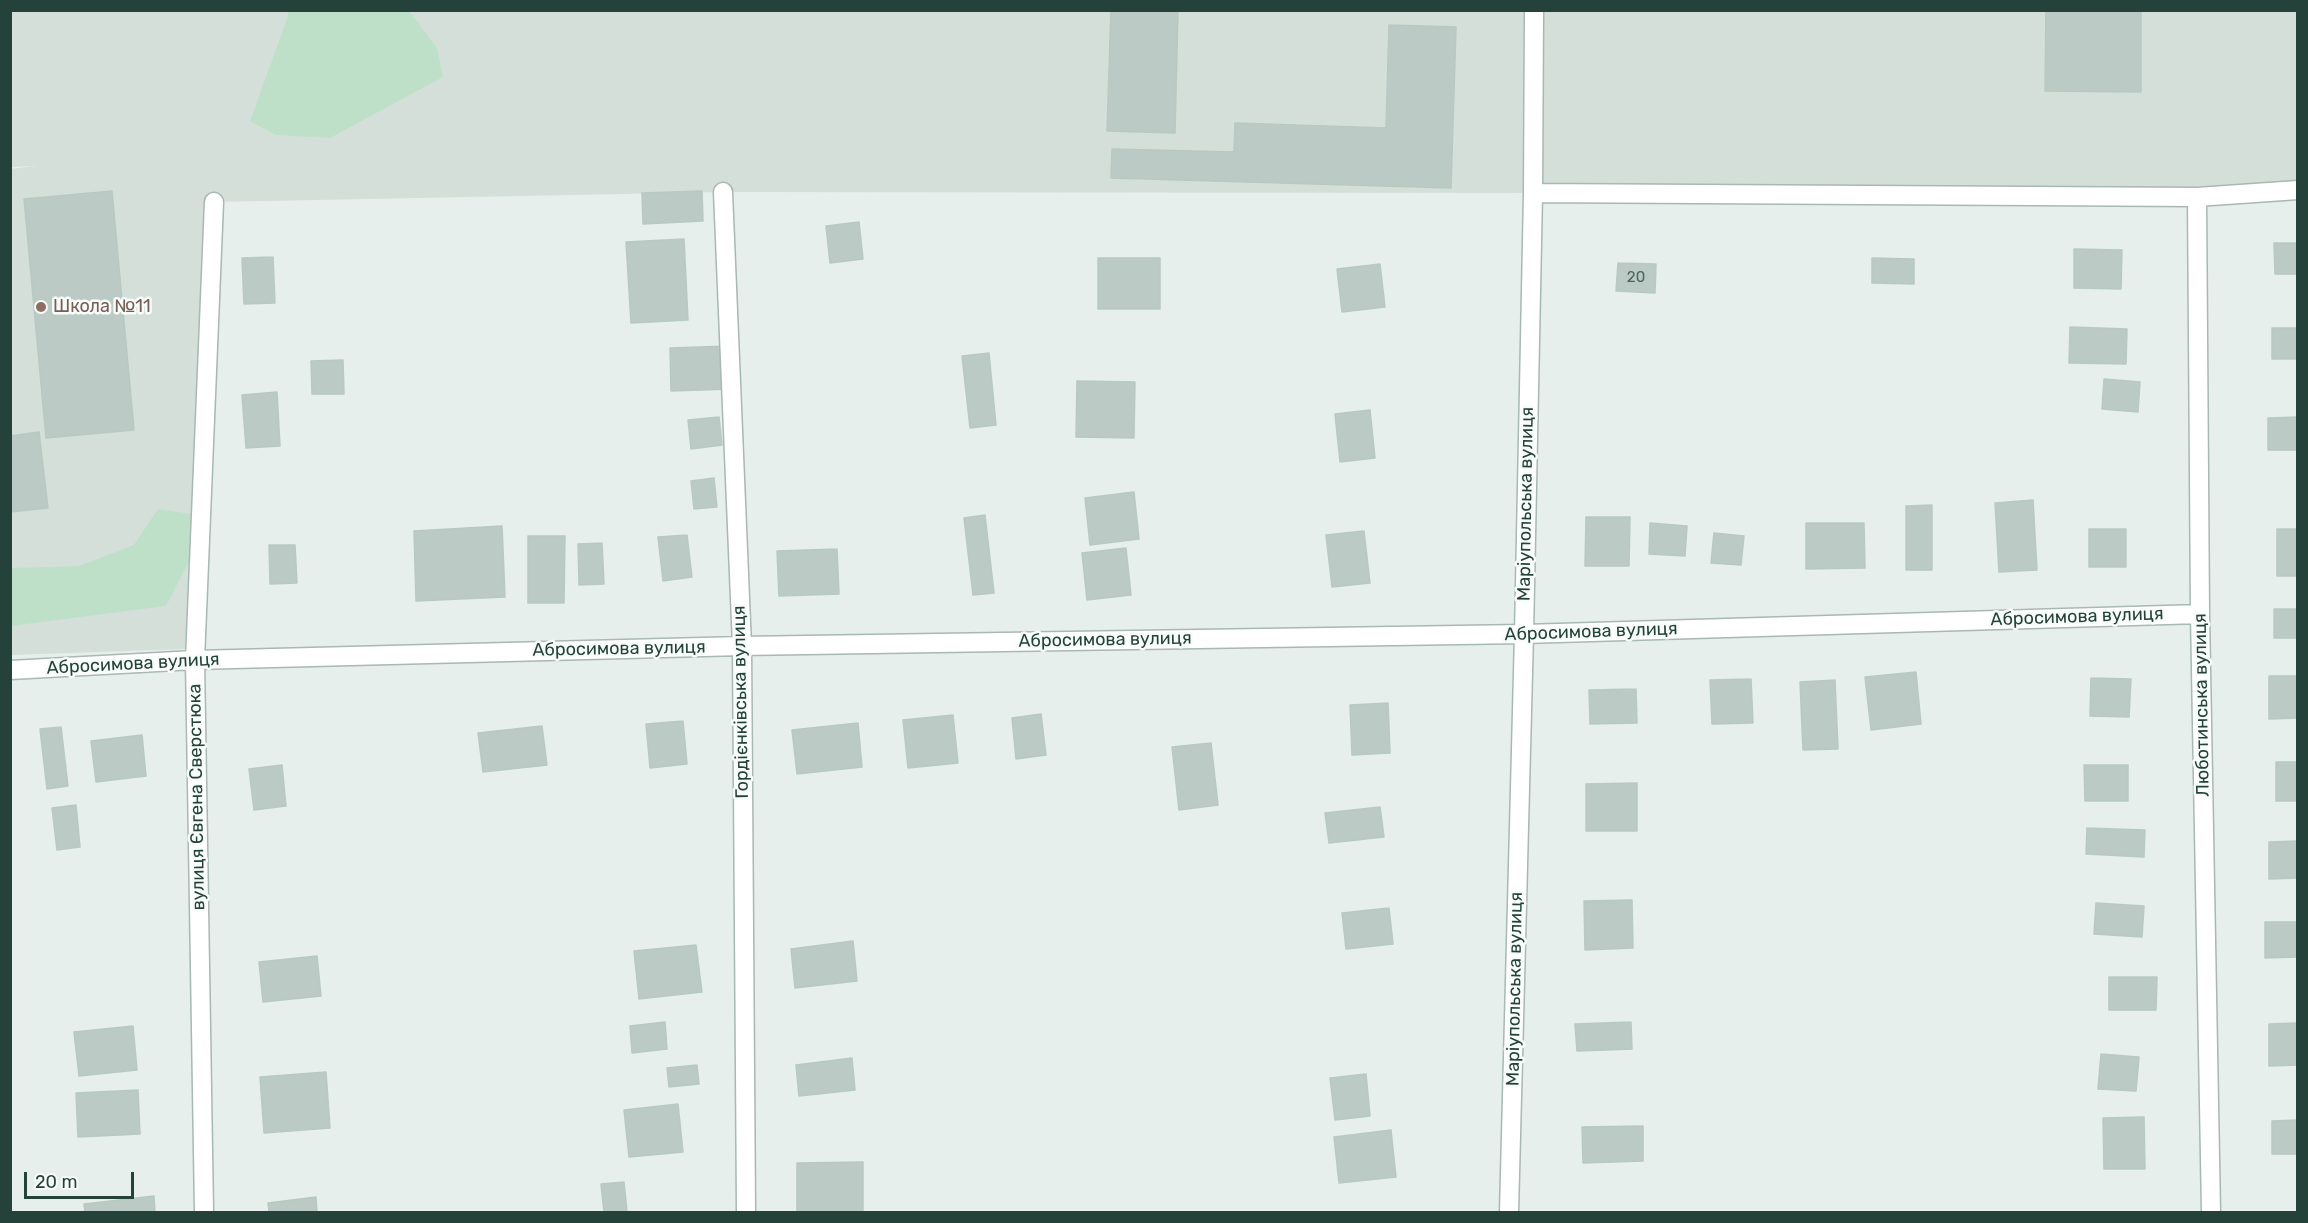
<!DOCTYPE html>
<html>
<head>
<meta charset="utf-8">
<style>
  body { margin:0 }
  #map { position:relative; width:2308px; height:1223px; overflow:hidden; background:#e6efeb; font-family:Rubik,sans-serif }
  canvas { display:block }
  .frame { position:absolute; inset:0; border:12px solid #24423a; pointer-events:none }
  .scale { position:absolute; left:24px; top:1172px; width:110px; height:27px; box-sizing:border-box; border:3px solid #24423a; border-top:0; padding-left:8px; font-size:18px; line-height:21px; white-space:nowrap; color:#24423a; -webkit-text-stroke:4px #f7fbf9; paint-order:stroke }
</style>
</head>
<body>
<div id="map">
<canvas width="2308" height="1223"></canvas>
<div class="frame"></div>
<div class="scale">20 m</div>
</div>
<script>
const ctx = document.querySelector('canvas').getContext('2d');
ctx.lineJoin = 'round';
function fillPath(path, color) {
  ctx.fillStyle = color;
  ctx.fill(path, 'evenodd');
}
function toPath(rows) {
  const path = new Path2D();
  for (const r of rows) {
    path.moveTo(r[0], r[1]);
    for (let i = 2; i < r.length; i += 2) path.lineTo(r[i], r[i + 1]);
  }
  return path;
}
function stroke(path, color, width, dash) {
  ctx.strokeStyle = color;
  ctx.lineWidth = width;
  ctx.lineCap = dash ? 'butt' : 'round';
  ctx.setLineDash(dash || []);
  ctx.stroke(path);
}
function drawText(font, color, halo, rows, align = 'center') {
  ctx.font = font + ' Rubik,sans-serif';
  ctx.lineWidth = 5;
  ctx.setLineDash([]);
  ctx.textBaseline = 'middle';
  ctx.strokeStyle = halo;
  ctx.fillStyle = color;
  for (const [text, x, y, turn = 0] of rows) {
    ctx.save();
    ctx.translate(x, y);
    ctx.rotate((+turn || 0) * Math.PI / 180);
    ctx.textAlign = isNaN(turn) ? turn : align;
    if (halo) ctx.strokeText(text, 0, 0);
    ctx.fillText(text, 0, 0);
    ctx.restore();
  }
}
fillPath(toPath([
  [11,11,2297,11,2297,190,1533,193,723,192,214,202,204,444,186,649,11,655,10,169,36,166,11,167]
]), '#d4dfda');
fillPath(toPath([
  [288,11,409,11,437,48,443,77,330,138,276,135,250,121,288,16],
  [158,509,198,515,202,536,166,606,11,626,10,568,79,566,134,545]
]), '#bfe0c8');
const building = toPath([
  [1111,10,1178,10,1175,133,1107,131,1111,10],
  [2046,10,2141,10,2141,92,2045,91,2046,10],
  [1389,25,1456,27,1451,188,1111,178,1112,149,1234,152,1235,123,1386,128,1389,25],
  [112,191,134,430,46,438,24,199,112,191],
  [702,191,703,221,643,224,642,193,702,191],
  [859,222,863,259,830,263,826,226,859,222],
  [684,239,688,320,631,323,626,242,684,239],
  [2274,243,2298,243,2298,274,2275,274,2274,243],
  [2074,249,2122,250,2121,289,2074,288,2074,249],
  [273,257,275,303,244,304,242,258,273,257],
  [1098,258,1160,258,1160,309,1098,309,1098,258],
  [1872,258,1914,259,1914,284,1872,283,1872,258],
  [1618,263,1656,264,1655,293,1616,291,1618,263],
  [1380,264,1385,307,1342,312,1337,269,1380,264],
  [2070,327,2127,329,2126,364,2069,363,2070,327],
  [2272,328,2298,328,2298,359,2272,359,2272,328],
  [729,346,730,389,671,391,670,348,729,346],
  [989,353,996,425,970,428,962,356,989,353],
  [343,360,344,394,312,394,311,361,343,360],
  [2104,379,2140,382,2138,412,2102,409,2104,379],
  [1077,381,1135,382,1134,438,1076,437,1077,381],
  [277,392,280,446,246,448,242,395,277,392],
  [1370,410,1375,458,1340,462,1335,414,1370,410],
  [719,417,722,445,691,449,688,420,719,417],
  [2298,417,2298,450,2268,450,2268,418,2298,417],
  [39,432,48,508,10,512,10,436,39,432],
  [714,478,717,507,694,509,691,481,714,478],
  [1134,492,1139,539,1090,545,1085,498,1134,492],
  [2033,500,2037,570,1999,572,1995,503,2033,500],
  [1932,505,1932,570,1906,570,1906,506,1932,505],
  [985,515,994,593,973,595,964,518,985,515],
  [1586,517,1630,517,1629,566,1585,566,1586,517],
  [1650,523,1687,526,1685,556,1649,554,1650,523],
  [1806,523,1864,523,1865,568,1806,569,1806,523],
  [502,526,505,597,416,601,414,531,502,526],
  [2089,529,2126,529,2126,567,2089,567,2089,529],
  [2277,529,2298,529,2298,576,2277,576,2277,529],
  [1364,531,1370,583,1332,587,1326,535,1364,531],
  [1714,533,1744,536,1741,565,1711,563,1714,533],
  [687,535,692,577,663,581,658,537,687,535],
  [528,536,565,536,564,603,528,603,528,536],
  [602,543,604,584,579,585,578,544,602,543],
  [269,545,295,545,297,583,270,584,269,545],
  [1126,548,1131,595,1087,600,1082,553,1126,548],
  [837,549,839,594,779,596,777,551,837,549],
  [2274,609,2298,609,2298,638,2274,638,2274,609],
  [1916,672,1921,724,1871,730,1865,677,1916,672],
  [2269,676,2298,676,2298,718,2269,719,2269,676],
  [2091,678,2131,679,2129,717,2090,716,2091,678],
  [1751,679,1753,723,1712,724,1710,680,1751,679],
  [1835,680,1838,749,1803,750,1800,682,1835,680],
  [1636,689,1637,723,1590,724,1589,690,1636,689],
  [1388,703,1390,753,1352,755,1350,705,1388,703],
  [1041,714,1046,755,1016,759,1012,718,1041,714],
  [953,715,958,763,908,768,903,720,953,715],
  [683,721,687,764,650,768,646,724,683,721],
  [858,723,862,767,797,774,792,730,858,723],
  [542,726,547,765,483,772,478,733,542,726],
  [61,727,68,786,47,789,40,729,61,727],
  [142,735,146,776,96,782,91,741,142,735],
  [1211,743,1218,805,1179,810,1172,747,1211,743],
  [2276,762,2298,762,2298,801,2276,801,2276,762],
  [282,765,286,806,254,810,249,769,282,765],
  [2084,765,2128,765,2128,801,2085,801,2084,765],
  [1637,783,1637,831,1586,831,1586,784,1637,783],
  [76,805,80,847,57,850,52,808,76,805],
  [1380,807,1384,837,1329,843,1325,813,1380,807],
  [2087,828,2145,830,2144,857,2086,854,2087,828],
  [2298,841,2298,878,2269,879,2269,842,2298,841],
  [1632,900,1633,948,1585,950,1584,901,1632,900],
  [2096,903,2144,906,2142,937,2094,934,2096,903],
  [1389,908,1393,944,1346,949,1342,913,1389,908],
  [2265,922,2298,922,2298,957,2265,958,2265,922],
  [853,941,857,981,795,988,791,949,853,941],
  [696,945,702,992,639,999,634,951,696,945],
  [317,956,321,996,263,1002,259,962,317,956],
  [2109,977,2157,977,2156,1010,2109,1010,2109,977],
  [665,1022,667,1049,632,1053,630,1026,665,1022],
  [1631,1022,1632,1049,1577,1051,1575,1024,1631,1022],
  [2298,1023,2298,1065,2269,1066,2269,1024,2298,1023],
  [133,1026,137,1070,79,1076,74,1032,133,1026],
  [2101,1054,2139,1057,2136,1091,2098,1089,2101,1054],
  [852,1058,855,1090,799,1096,796,1065,852,1058],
  [697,1065,699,1084,669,1087,667,1068,697,1065],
  [326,1072,330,1128,264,1133,260,1077,326,1072],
  [1366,1074,1370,1116,1335,1120,1330,1078,1366,1074],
  [138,1090,140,1134,78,1137,76,1093,138,1090],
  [678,1104,683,1152,629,1157,624,1110,678,1104],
  [2144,1117,2145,1169,2104,1169,2103,1118,2144,1117],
  [2298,1120,2298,1154,2272,1154,2272,1121,2298,1120],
  [1643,1126,1643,1161,1583,1163,1582,1127,1643,1126],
  [1391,1130,1396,1177,1339,1183,1334,1137,1391,1130],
  [863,1162,863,1212,797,1212,797,1163,863,1162],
  [624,1182,627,1212,604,1212,601,1184,624,1182],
  [154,1196,155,1212,85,1212,84,1204,154,1196],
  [316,1197,317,1212,269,1212,268,1203,316,1197]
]);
fillPath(building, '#bbcac4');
stroke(building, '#b8c9c2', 1.5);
const minor = toPath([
  [723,192,742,646,746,1212],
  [1533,193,2197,197,2298,190],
  [2197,197,2200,614,2211,1212],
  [10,670,195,660,742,646,1524,634,2200,614],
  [204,1212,195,660,214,202],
  [1509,1212,1524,634,1533,193,1534,10]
]);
stroke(minor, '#a8b8b2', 21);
stroke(minor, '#fff', 18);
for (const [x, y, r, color] of [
  [41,307,6,"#8d6e63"]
]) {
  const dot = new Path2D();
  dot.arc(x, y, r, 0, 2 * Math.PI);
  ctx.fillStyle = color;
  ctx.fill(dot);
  stroke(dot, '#f7fbf9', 2);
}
drawText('15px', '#4a645c', null, [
  ["20",1636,278]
]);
drawText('18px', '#785e54', '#f7fbf9', [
  ["Школа №11",53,307]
], 'left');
drawText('18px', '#24423a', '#f7fbf9', [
  ["Маріупольська вулиця",1526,504,-89],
  ["Абросимова вулиця",2077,617,-2],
  ["Абросимова вулиця",1591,632,-2],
  ["Абросимова вулиця",1105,640,-1],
  ["Абросимова вулиця",619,649,-1],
  ["Абросимова вулиця",133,664,-3],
  ["Гордієнківська вулиця",741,702,-91],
  ["Люботинська вулиця",2202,705,-91],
  ["вулиця Євгена Сверстюка",197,797,-91],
  ["Маріупольська вулиця",1515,989,-89]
]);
</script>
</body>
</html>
